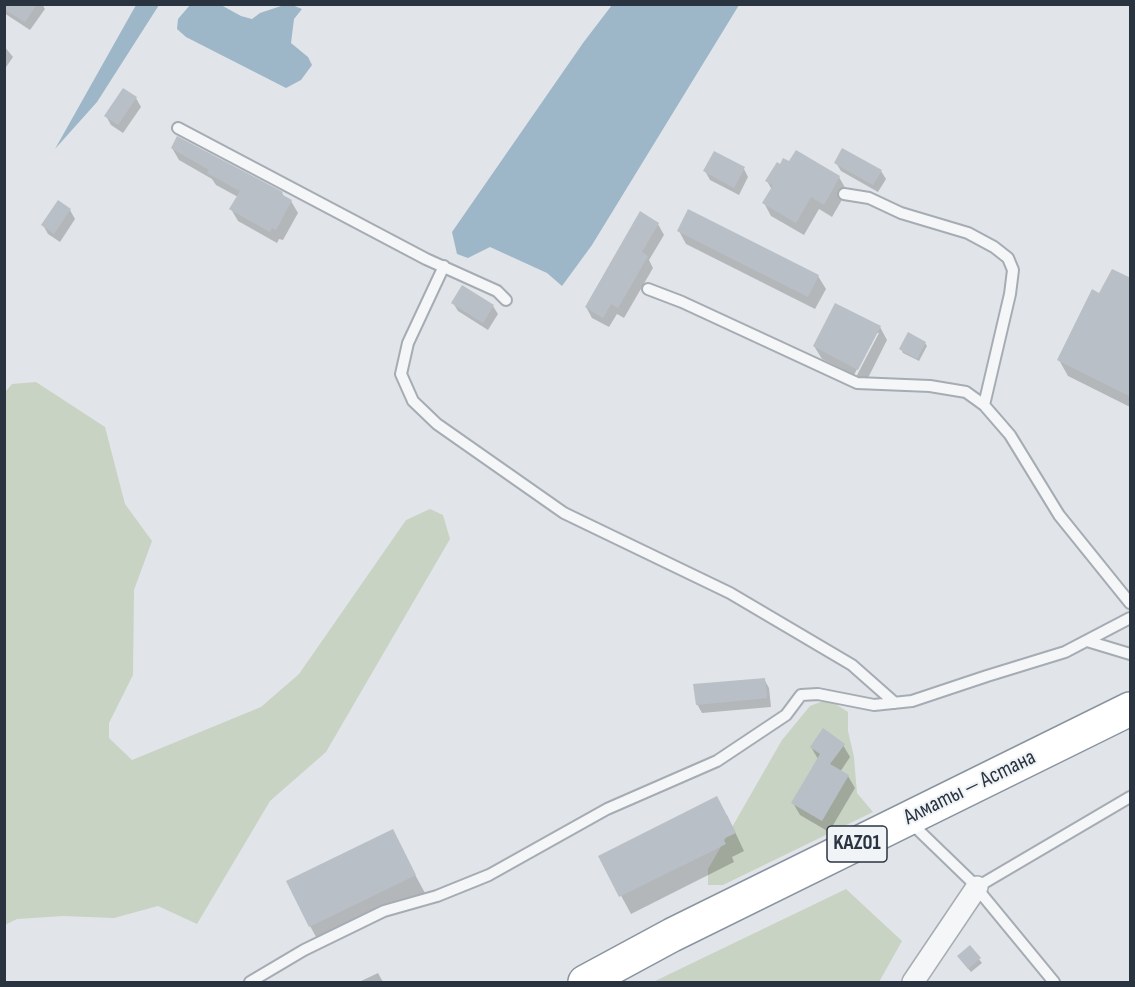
<!DOCTYPE html>
<html>
<head>
<meta charset="utf-8">
<style>
  body { margin:0 }
  #map { position:relative; width:1135px; height:987px; overflow:hidden; background:#e1e5e9; font-family:"Sofia Sans Condensed",sans-serif }
  canvas { display:block }
  .frame { position:absolute; inset:0; border:6px solid #2a3441; pointer-events:none }
</style>
</head>
<body>
<div id="map">
<canvas width="1135" height="987"></canvas>
<div class="frame"></div>
</div>
<script>
const ctx = document.querySelector('canvas').getContext('2d');
ctx.lineJoin = 'round';
function fillPath(path, color) {
  ctx.fillStyle = color;
  ctx.fill(path, 'evenodd');
}
function toPath(rows) {
  const path = new Path2D();
  for (const r of rows) {
    path.moveTo(r[0], r[1]);
    for (let i = 2; i < r.length; i += 2) path.lineTo(r[i], r[i + 1]);
  }
  return path;
}
function stroke(path, color, width, dash) {
  ctx.strokeStyle = color;
  ctx.lineWidth = width;
  ctx.lineCap = dash ? 'butt' : 'round';
  ctx.setLineDash(dash || []);
  ctx.stroke(path);
}
function drawText(font, color, halo, rows, align = 'center') {
  ctx.font = font + ' "Sofia Sans Condensed",sans-serif';
  ctx.lineWidth = 4.5;
  ctx.setLineDash([]);
  ctx.textBaseline = 'middle';
  ctx.strokeStyle = halo;
  ctx.fillStyle = color;
  for (const [text, x, y, turn = 0] of rows) {
    ctx.save();
    ctx.translate(x, y);
    ctx.rotate((+turn || 0) * Math.PI / 180);
    ctx.textAlign = isNaN(turn) ? turn : align;
    if (halo) ctx.strokeText(text, 0, 0);
    ctx.fillText(text, 0, 0);
    ctx.restore();
  }
}
fillPath(toPath([
  [36,382,105,427,125,504,152,541,134,590,133,675,109,723,109,738,132,760,261,707,299,674,406,520,430,509,443,515,450,539,326,752,270,801,197,924,158,906,114,918,63,916,17,919,5,925,5,392,12,384],
  [828,699,848,712,848,731,854,757,857,793,873,812,723,885,708,885,708,869,782,740,810,706],
  [846,889,902,941,879,982,653,982]
]), '#c8d3c3');
fillPath(toPath([
  [136,5,159,5,97,102,55,149],
  [190,5,221,5,241,16,252,19,260,13,284,5,292,5,302,9,294,19,291,43,308,57,312,65,301,80,286,88,186,37,177,29,178,19],
  [612,5,739,5,592,245,562,286,547,273,490,247,468,258,457,254,452,232,583,43]
]), '#9db6c8');
fillPath(toPath([
  [4,4,42,4,45,9,30,30,4,13],
  [4,46,13,57,4,70],
  [136,98,141,107,123,133,111,125,106,116],
  [172,148,282,193,285,198,291,201,298,213,283,240,279,239,277,243,238,221,231,209,238,197,216,185,212,179,179,160],
  [796,152,839,177,847,191,832,217,819,209,804,235,771,216,764,203,772,190,767,181,781,166,790,163],
  [836,163,881,171,886,179,878,192,841,171],
  [744,169,748,177,739,195,710,180,705,171],
  [70,210,75,219,60,242,48,234,43,225],
  [658,224,664,235,649,260,653,268,624,318,617,314,609,327,592,318,586,307],
  [679,231,818,276,826,289,815,309,686,244],
  [453,303,493,306,498,314,488,330,458,311],
  [880,327,887,340,866,382,856,377,879,333,876,333,854,375,822,359,814,346],
  [925,343,927,346,919,361,903,353,901,349],
  [1059,360,1130,380,1130,407,1068,376],
  [764,679,769,688,771,707,702,713,697,704],
  [843,745,850,757,840,772,848,776,855,788,829,832,800,815,793,803,818,759,811,747],
  [727,815,744,851,732,857,734,862,631,914,600,857],
  [400,847,425,893,320,944,310,926],
  [969,947,982,963,971,972,961,960],
  [378,973,383,982,359,982]
]), '#0003');
fillPath(toPath([
  [4,4,37,4,25,22,4,9],
  [123,88,137,97,118,125,104,116],
  [177,136,283,192,281,194,292,200,276,230,272,228,270,232,229,209,240,191,207,173,209,170,171,148],
  [842,148,882,170,873,185,834,163],
  [796,150,840,176,824,205,811,197,796,223,762,203,773,185,765,181,777,162,780,164,783,158,789,161],
  [714,151,745,167,734,188,703,171],
  [58,200,71,209,54,234,41,225],
  [688,209,819,275,808,297,677,231],
  [640,211,659,223,642,252,648,256,618,308,611,304,603,318,585,307],
  [1112,269,1131,278,1131,397,1057,360,1092,289,1099,293],
  [462,285,494,305,483,323,451,303],
  [835,303,881,326,858,370,813,346],
  [908,332,926,342,917,359,899,349],
  [765,678,767,698,696,705,693,684],
  [823,728,845,744,830,764,849,775,822,821,791,803,820,754,810,747],
  [717,796,736,833,723,839,726,844,619,897,598,856],
  [393,829,416,875,309,927,286,881],
  [970,945,981,958,968,969,957,956]
]), '#b9bfc6');
const lane = toPath([
  [178,128,426,259,497,291,506,300],
  [844,194,869,198,901,213,968,233,994,247,1008,258,1013,270,1010,294,984,405],
  [444,266,408,343,401,374,413,401,437,424,564,513,730,593,852,665,895,703],
  [648,289,682,302,857,383,930,386,966,392,984,405,1010,435,1059,515,1130,603],
  [1087,641,1130,654],
  [910,822,970,880,1054,982],
  [977,887,1130,797],
  [250,982,304,950,384,911,437,896,489,875,607,809,717,761,786,715,801,695,818,694,874,705,912,701,987,676,1065,652,1130,618]
]);
const street = toPath([
  [913,982,977,887]
]);
const highway = toPath([
  [585,982,672,935,1130,709]
]);
stroke(lane, '#a6acb3', 14);
stroke(street, '#a6acb3', 24);
stroke(highway, '#8994a0', 36);
stroke(lane, '#f4f6f8', 10);
stroke(street, '#f4f6f8', 21);
stroke(highway, '#fff', 33);
for (const [x, y, w] of [
  [857,844,60]
]) {
  const box = new Path2D();
  box.roundRect(x - w / 2, y - 18, w, 36, 4.5);
  ctx.fillStyle = '#f1f4f7';
  ctx.fill(box);
  stroke(box, '#2a3441', 1.5);
}
drawText('bold 21px', '#2a3441', null, [
  ["KАZ01",857,844]
]);
drawText('22px', '#2a3441', '#f1f4f7', [
  ["Алматы — Астана",970,788,-26]
]);
</script>
</body>
</html>
